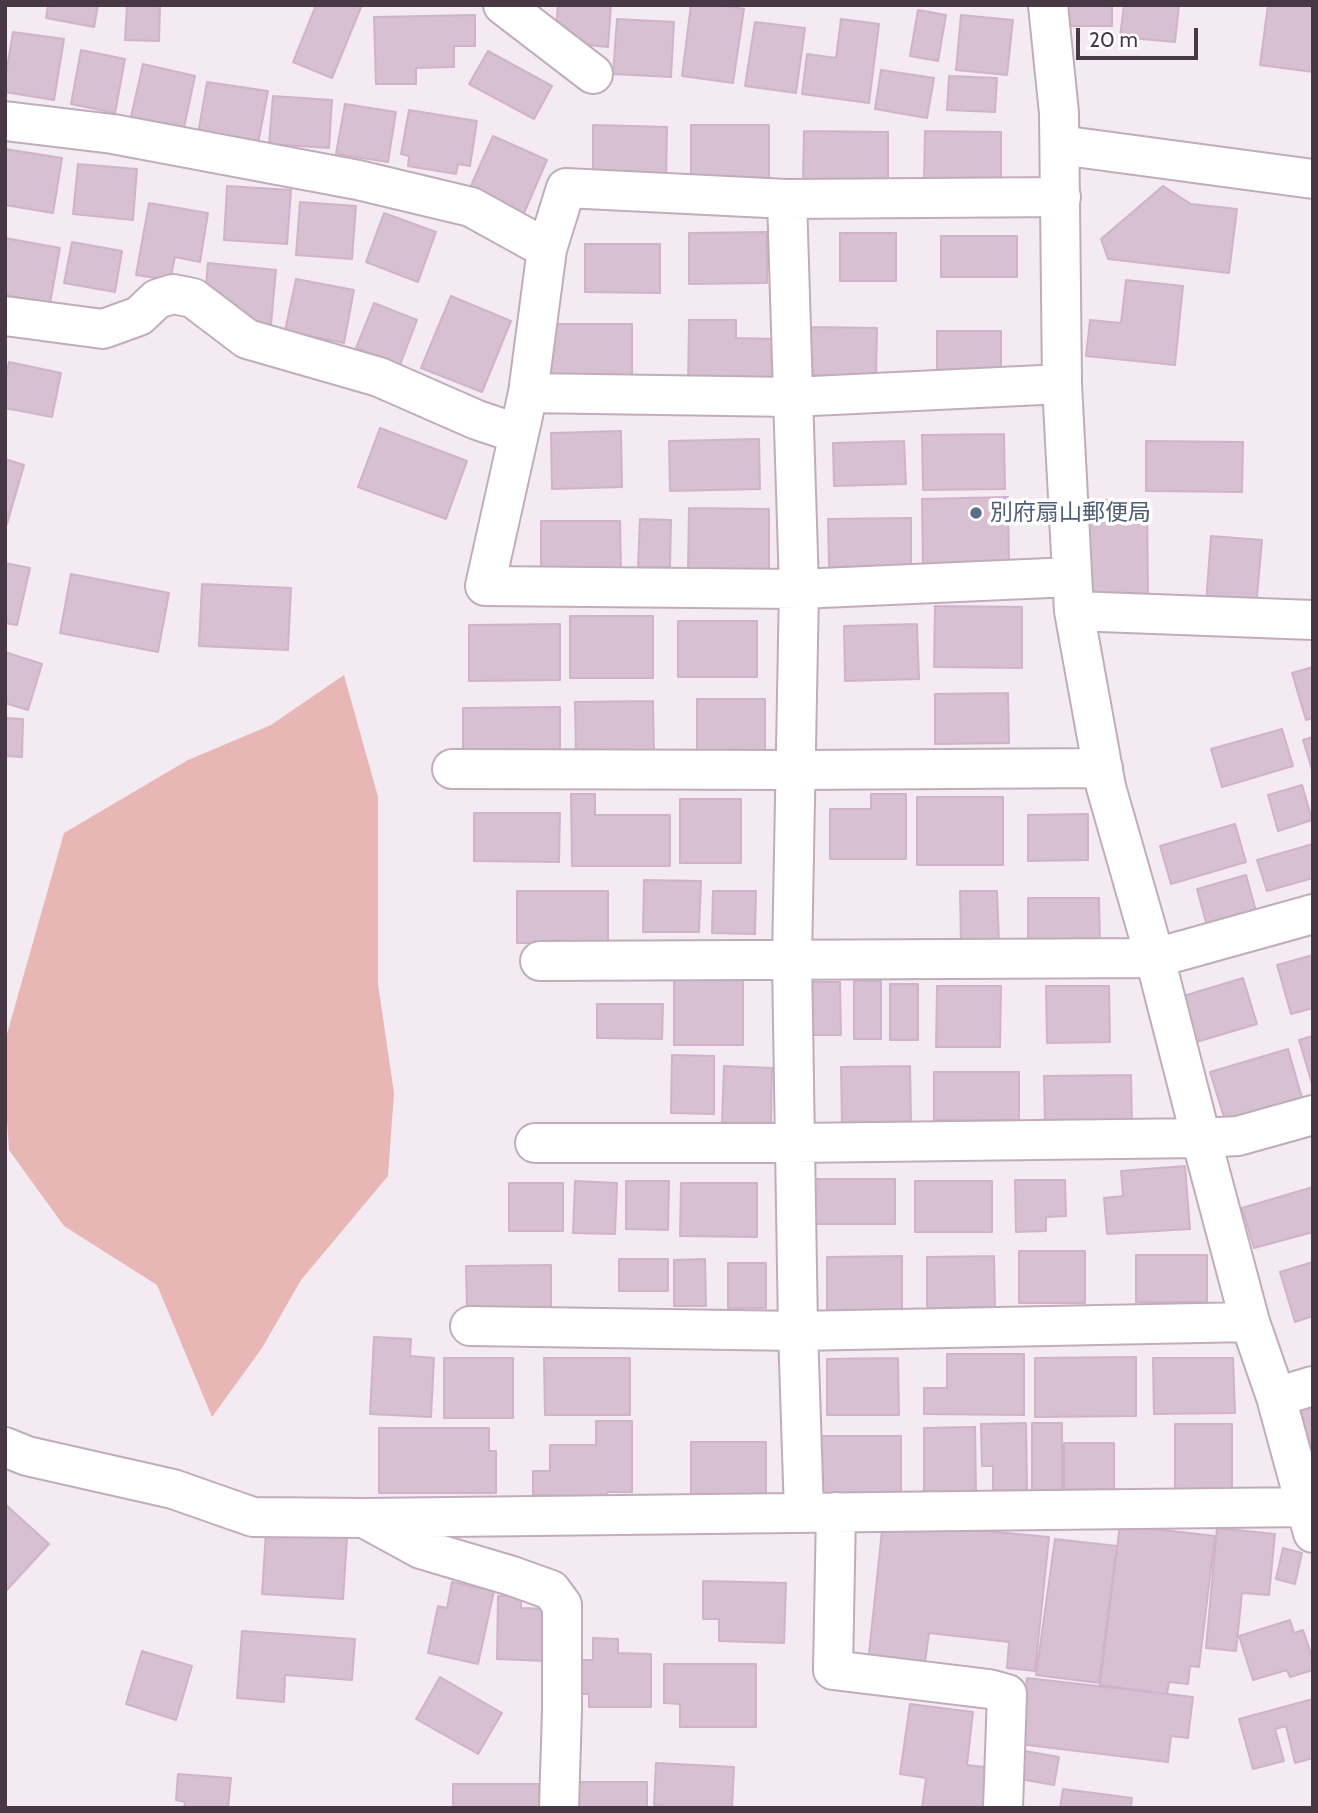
<!DOCTYPE html>
<html>
<head>
<meta charset="utf-8">
<style>
  body { margin:0 }
  #map { position:relative; width:1318px; height:1813px; overflow:hidden; background:#f4eaf2; font-family:Cabin,sans-serif }
  canvas { display:block }
  .frame { position:absolute; inset:0; border:7px solid #483845; pointer-events:none }
  .scale { position:absolute; left:1076px; top:28px; width:122px; height:32px; box-sizing:border-box; border:4px solid #483845; border-top:0; padding-left:9px; font-size:21px; line-height:24px; white-space:nowrap; color:#483845; -webkit-text-stroke:5px #fff; paint-order:stroke }
</style>
</head>
<body>
<div id="map">
<canvas width="1318" height="1813"></canvas>
<div class="frame"></div>
<div class="scale">20 m</div>
</div>
<script>
const ctx = document.querySelector('canvas').getContext('2d');
ctx.lineJoin = 'round';
function fillPath(path, color) {
  ctx.fillStyle = color;
  ctx.fill(path, 'evenodd');
}
function toPath(rows) {
  const path = new Path2D();
  for (const r of rows) {
    path.moveTo(r[0], r[1]);
    for (let i = 2; i < r.length; i += 2) path.lineTo(r[i], r[i + 1]);
  }
  return path;
}
function stroke(path, color, width, dash) {
  ctx.strokeStyle = color;
  ctx.lineWidth = width;
  ctx.lineCap = dash ? 'butt' : 'round';
  ctx.setLineDash(dash || []);
  ctx.stroke(path);
}
function drawText(font, color, halo, rows, align = 'center') {
  ctx.font = font + ' Cabin,"Noto Sans JP",sans-serif';
  ctx.lineWidth = 7;
  ctx.setLineDash([]);
  ctx.textBaseline = 'middle';
  ctx.strokeStyle = halo;
  ctx.fillStyle = color;
  for (const [text, x, y, turn = 0] of rows) {
    ctx.save();
    ctx.translate(x, y);
    ctx.rotate((+turn || 0) * Math.PI / 180);
    ctx.textAlign = isNaN(turn) ? turn : align;
    if (halo) ctx.strokeText(text, 0, 0);
    ctx.fillText(text, 0, 0);
    ctx.restore();
  }
}
fillPath(toPath([
  [344,675,378,797,378,984,394,1093,388,1176,301,1280,262,1348,212,1417,157,1285,64,1226,9,1150,5,1089,5,1041,64,833,188,760,271,725]
]), '#e7b6b5');
const building = toPath([
  [48,5,98,5,94,27,46,18,48,5],
  [127,5,160,5,159,41,125,40,127,5],
  [316,5,362,5,332,78,293,62,316,5],
  [558,5,611,5,608,47,555,42,558,5],
  [691,5,719,5,744,9,733,83,682,76,691,5],
  [1065,5,1112,5,1112,26,1065,26,1065,5],
  [1124,5,1179,5,1175,42,1120,37,1124,5],
  [1268,5,1313,5,1313,72,1260,65,1268,5],
  [918,10,946,15,938,61,910,56,918,10],
  [475,15,475,46,454,46,454,67,416,68,416,84,376,84,374,17,475,15],
  [961,15,1013,20,1007,75,956,70,961,15],
  [617,19,674,22,671,77,613,74,617,19],
  [841,19,879,24,869,103,802,94,807,54,836,58,841,19],
  [755,22,805,28,796,93,745,86,755,22],
  [13,32,64,39,54,100,5,92,5,80,13,32],
  [81,50,125,59,115,113,71,104,81,50],
  [488,51,552,86,534,119,469,84,488,51],
  [143,64,195,76,183,132,130,121,143,64],
  [881,70,934,78,927,118,875,109,881,70],
  [949,76,997,78,995,112,947,110,949,76],
  [207,82,268,91,258,144,198,134,207,82],
  [273,96,332,100,329,148,269,144,273,96],
  [345,104,396,112,388,162,336,154,345,104],
  [409,110,477,121,470,166,458,164,456,174,408,166,409,156,401,154,409,110],
  [593,125,667,127,666,180,593,179,593,125],
  [691,125,769,125,769,180,691,180,691,125],
  [804,131,888,132,888,182,803,182,804,131],
  [925,131,1001,132,1001,182,924,182,925,131],
  [493,136,547,160,524,213,469,190,493,136],
  [5,149,62,158,53,213,5,205,5,149],
  [78,164,137,169,133,220,73,214,78,164],
  [227,186,291,190,287,244,224,240,227,186],
  [1163,186,1191,204,1237,209,1229,273,1108,259,1101,239,1163,186],
  [300,202,356,206,352,259,296,255,300,202],
  [149,203,208,213,200,262,175,257,170,280,136,275,149,203],
  [384,213,436,232,418,282,366,262,384,213],
  [767,232,767,283,689,284,689,233,767,232],
  [840,233,896,233,896,281,840,281,840,233],
  [941,236,1017,236,1017,277,941,277,941,236],
  [5,238,60,248,50,303,5,295,5,238],
  [72,242,122,251,115,292,64,283,72,242],
  [585,244,660,244,660,293,585,292,585,244],
  [208,263,276,270,271,324,241,322,205,295,208,263],
  [296,279,354,290,344,343,285,331,296,279],
  [1126,280,1183,286,1175,365,1086,356,1090,320,1121,323,1126,280],
  [451,296,511,321,482,392,421,368,451,296],
  [374,303,417,320,400,365,356,348,374,303],
  [689,320,736,320,736,338,776,339,775,381,688,387,689,320],
  [552,324,632,324,632,376,551,376,552,324],
  [809,327,877,328,876,376,808,375,809,327],
  [937,331,1001,331,1001,381,937,381,937,331],
  [9,362,61,373,52,417,5,408,5,381,9,362],
  [380,428,467,461,446,519,358,487,380,428],
  [621,431,622,487,552,489,551,433,621,431],
  [1004,434,1005,489,923,490,922,435,1004,434],
  [759,439,760,489,670,491,669,441,759,439],
  [904,441,906,484,834,486,833,443,904,441],
  [1146,441,1243,442,1242,492,1146,491,1146,441],
  [5,459,24,465,7,524,5,524,5,459],
  [1008,497,1009,567,923,568,922,499,1008,497],
  [1085,500,1147,500,1148,594,1086,594,1085,500],
  [689,508,769,509,769,571,688,570,689,508],
  [911,518,911,566,829,567,828,519,911,518],
  [640,519,671,520,670,567,638,567,640,519],
  [541,521,620,521,621,574,541,575,541,521],
  [1211,536,1262,540,1256,608,1206,604,1211,536],
  [5,563,30,568,17,625,5,623,5,563],
  [71,574,169,593,158,652,60,633,71,574],
  [202,584,291,588,288,650,199,646,202,584],
  [935,606,1022,607,1022,668,934,667,935,606],
  [570,616,653,616,653,678,570,678,570,616],
  [678,621,757,621,757,677,678,677,678,621],
  [560,624,560,680,469,681,469,625,560,624],
  [917,624,919,679,845,681,844,626,917,624],
  [5,652,42,664,28,710,5,703,5,652],
  [1313,667,1313,718,1306,720,1292,673,1313,667],
  [1008,693,1009,743,935,744,935,694,1008,693],
  [697,699,765,699,765,757,697,757,697,699],
  [653,701,654,755,576,755,575,702,653,701],
  [560,707,560,756,463,757,463,708,560,707],
  [5,718,23,719,22,757,5,756,5,718],
  [1282,729,1293,766,1222,787,1211,749,1282,729],
  [1313,737,1313,773,1303,740,1313,737],
  [1302,785,1312,820,1278,831,1268,795,1302,785],
  [571,794,595,794,595,815,670,815,670,866,572,866,571,794],
  [871,794,906,794,906,859,830,859,830,809,871,809,871,794],
  [917,797,1003,797,1003,865,917,865,917,797],
  [680,799,741,799,741,863,680,863,680,799],
  [474,813,560,813,559,862,474,861,474,813],
  [1088,814,1088,860,1028,861,1028,815,1088,814],
  [1235,824,1246,862,1171,884,1160,846,1235,824],
  [1313,844,1313,878,1267,891,1257,860,1313,844],
  [1246,875,1256,911,1207,926,1197,889,1246,875],
  [644,880,701,881,699,932,643,932,644,880],
  [517,891,608,891,608,943,517,943,517,891],
  [713,891,756,891,755,934,712,933,713,891],
  [960,891,997,891,999,942,961,943,960,891],
  [1028,898,1099,898,1100,942,1028,943,1028,898],
  [1313,955,1313,1008,1291,1014,1277,965,1313,955],
  [1243,978,1257,1024,1193,1043,1180,997,1243,978],
  [674,980,743,980,743,1045,674,1045,674,980],
  [854,981,881,981,881,1039,854,1039,854,981],
  [807,982,840,982,841,1035,808,1035,807,982],
  [890,984,918,984,918,1040,890,1040,890,984],
  [937,986,1001,986,1000,1047,936,1047,937,986],
  [1046,986,1109,986,1110,1042,1047,1043,1046,986],
  [597,1004,663,1004,662,1039,597,1038,597,1004],
  [1313,1036,1313,1087,1299,1040,1313,1036],
  [1288,1049,1302,1098,1225,1120,1210,1072,1288,1049],
  [672,1055,714,1056,714,1114,671,1113,672,1055],
  [724,1066,772,1068,771,1125,722,1123,724,1066],
  [910,1066,911,1123,842,1124,841,1067,910,1066],
  [934,1072,1019,1072,1019,1120,934,1120,934,1072],
  [1131,1075,1132,1123,1045,1125,1044,1076,1131,1075],
  [1185,1166,1190,1229,1107,1234,1104,1198,1123,1196,1121,1171,1185,1166],
  [808,1179,895,1179,895,1224,808,1224,808,1179],
  [1015,1180,1065,1180,1066,1216,1046,1217,1046,1231,1016,1232,1015,1180],
  [575,1181,617,1183,615,1234,573,1233,575,1181],
  [626,1181,669,1181,668,1230,626,1229,626,1181],
  [915,1181,992,1181,992,1232,915,1232,915,1181],
  [509,1183,563,1183,563,1231,509,1231,509,1183],
  [681,1183,757,1183,757,1237,680,1236,681,1183],
  [1313,1187,1313,1232,1254,1248,1242,1208,1313,1187],
  [1019,1251,1085,1251,1085,1303,1019,1303,1019,1251],
  [1136,1255,1207,1255,1207,1302,1136,1302,1136,1255],
  [902,1256,902,1310,827,1311,827,1257,902,1256],
  [994,1256,995,1307,927,1308,927,1257,994,1256],
  [619,1259,668,1259,668,1291,619,1291,619,1259],
  [705,1259,706,1306,674,1306,674,1260,705,1259],
  [1313,1262,1313,1316,1295,1322,1280,1272,1313,1262],
  [728,1263,766,1263,766,1308,728,1308,728,1263],
  [551,1265,551,1310,467,1312,466,1266,551,1265],
  [374,1337,411,1339,410,1356,434,1358,431,1417,370,1414,374,1337],
  [947,1354,1024,1354,1024,1415,924,1414,924,1388,947,1388,947,1354],
  [1136,1357,1136,1416,1035,1417,1035,1358,1136,1357],
  [444,1358,513,1358,513,1418,444,1418,444,1358],
  [544,1358,630,1358,630,1415,545,1415,544,1358],
  [898,1358,899,1415,827,1415,827,1359,898,1358],
  [1153,1358,1233,1358,1235,1413,1154,1414,1153,1358],
  [1313,1407,1313,1454,1300,1410,1313,1407],
  [596,1421,632,1421,632,1492,607,1492,607,1501,550,1501,550,1495,533,1495,533,1471,550,1471,550,1445,596,1445,596,1421],
  [1026,1423,1027,1490,993,1490,993,1466,982,1466,981,1424,1026,1423],
  [1032,1423,1062,1423,1062,1492,1032,1492,1032,1423],
  [1175,1424,1232,1424,1232,1494,1175,1494,1175,1424],
  [975,1427,976,1496,924,1497,924,1428,975,1427],
  [379,1428,489,1428,489,1451,496,1451,496,1493,379,1493,379,1428],
  [821,1436,901,1436,901,1495,821,1495,821,1436],
  [691,1442,766,1442,766,1497,691,1497,691,1442],
  [1064,1443,1114,1443,1114,1489,1064,1490,1064,1443],
  [5,1504,49,1544,5,1592,5,1504],
  [883,1521,1049,1537,1035,1671,1007,1668,1009,1642,929,1633,924,1670,868,1663,883,1521],
  [1120,1525,1215,1536,1199,1667,1190,1666,1188,1684,1169,1682,1167,1694,1100,1685,1120,1525],
  [1217,1528,1275,1534,1269,1595,1242,1593,1236,1651,1206,1648,1217,1528],
  [266,1532,347,1538,343,1599,262,1594,266,1532],
  [1055,1539,1117,1546,1099,1683,1036,1675,1055,1539],
  [1283,1548,1302,1553,1295,1584,1276,1579,1283,1548],
  [703,1581,786,1583,784,1643,719,1641,719,1619,703,1619,703,1581],
  [452,1582,494,1591,478,1664,428,1653,438,1606,447,1608,452,1582],
  [498,1596,521,1596,521,1608,546,1609,544,1661,497,1659,498,1596],
  [1290,1620,1294,1633,1303,1630,1313,1660,1313,1670,1290,1677,1287,1670,1253,1680,1239,1636,1290,1620],
  [242,1631,355,1639,352,1680,285,1675,284,1702,237,1698,242,1631],
  [593,1638,618,1639,618,1653,651,1654,651,1707,589,1707,589,1694,576,1694,577,1660,593,1660,593,1638],
  [142,1651,192,1666,176,1720,126,1704,142,1651],
  [664,1664,756,1664,756,1727,680,1727,680,1704,664,1703,664,1664],
  [440,1677,502,1713,478,1754,416,1719,440,1677],
  [1027,1678,1193,1697,1188,1738,1171,1736,1168,1762,1019,1744,1027,1678],
  [1313,1699,1313,1758,1295,1763,1286,1726,1275,1729,1284,1761,1253,1769,1239,1719,1313,1699],
  [910,1704,973,1712,967,1765,993,1768,988,1808,922,1808,926,1778,900,1774,910,1704],
  [1019,1750,1059,1757,1054,1785,1014,1778,1019,1750],
  [656,1763,734,1767,732,1808,664,1808,664,1806,654,1805,656,1763],
  [178,1774,231,1778,228,1808,184,1808,185,1802,176,1800,178,1774],
  [574,1782,647,1782,647,1808,567,1808,574,1782],
  [453,1784,539,1784,539,1808,453,1808,453,1784],
  [1063,1789,1132,1798,1131,1808,1060,1808,1063,1789]
]);
fillPath(building, '#d6c0d2');
stroke(building, '#d0b3cb', 2);
const minor = toPath([
  [503,5,593,74],
  [1048,5,1059,113,1062,384,1074,611,1106,787,1155,958,1201,1138,1250,1322,1276,1397,1313,1533],
  [5,121,113,134,358,180,471,207,547,249],
  [1060,145,1313,179],
  [1061,197,787,199,566,188,547,249,528,393,485,586,799,589,1072,577],
  [787,199,799,589,792,959,798,1331,804,1512],
  [5,316,103,329,139,316,157,299,173,294,193,298,247,339,379,377,477,420,519,434],
  [528,393,792,397,1062,384],
  [1074,611,1313,620],
  [452,769,795,770,1103,768],
  [540,961,1155,958,1313,914],
  [535,1143,795,1143,1201,1138,1238,1136,1313,1115],
  [470,1326,798,1331,1250,1322],
  [1276,1397,1313,1386],
  [5,1447,27,1456,173,1489,253,1517,364,1518,1306,1507],
  [836,1512,833,1670,989,1689,1007,1694,1003,1808],
  [366,1519,421,1549,512,1576,551,1590,562,1605,562,1710,559,1808]
]);
stroke(minor, '#c0adbb', 42);
stroke(minor, '#fff', 38);
for (const [x, y, r, color] of [
  [976,513,7,"#5c6f8a"]
]) {
  const dot = new Path2D();
  dot.arc(x, y, r, 0, 2 * Math.PI);
  ctx.fillStyle = color;
  ctx.fill(dot);
  stroke(dot, '#fff', 2.5);
}
drawText('23px', '#4e5e75', '#fff', [
  ["別府扇山郵便局",990,513]
], 'left');
</script>
</body>
</html>
